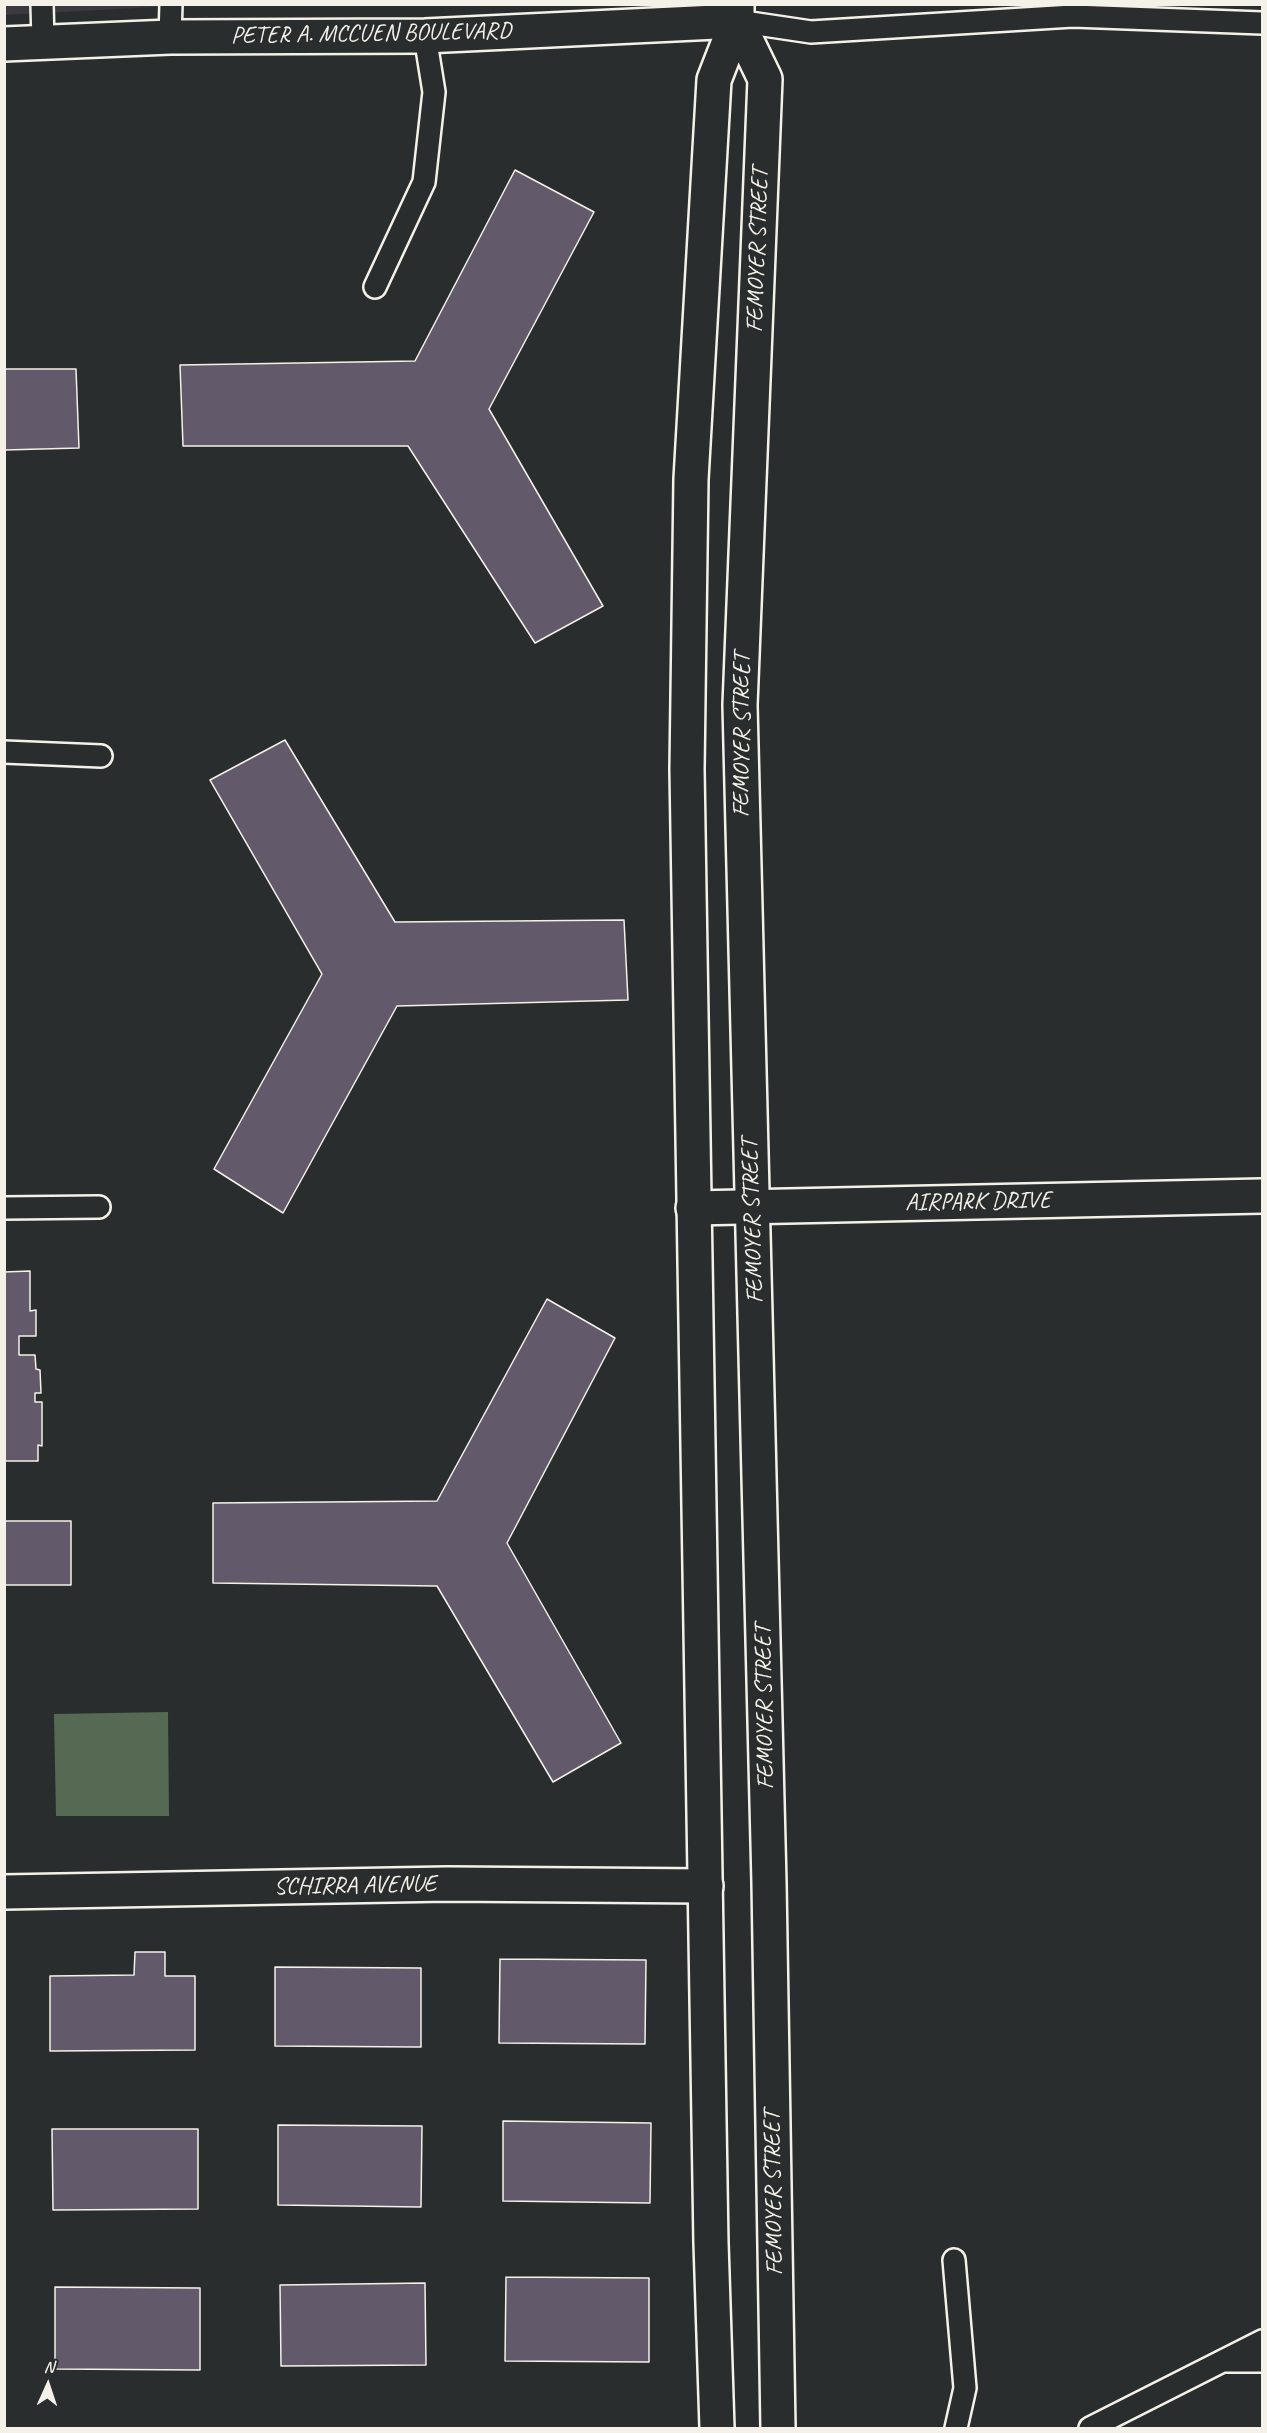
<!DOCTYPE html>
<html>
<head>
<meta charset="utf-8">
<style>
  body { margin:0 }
  #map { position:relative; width:1267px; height:2433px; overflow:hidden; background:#2a2d2e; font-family:Caveat,sans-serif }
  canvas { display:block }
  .frame { position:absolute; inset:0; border:6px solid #f4f1e8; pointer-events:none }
  .north { position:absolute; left:18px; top:2355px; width:60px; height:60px; -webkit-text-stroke:4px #2a2d2e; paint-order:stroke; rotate:3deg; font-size:16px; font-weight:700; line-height:24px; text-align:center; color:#f4f1e8 }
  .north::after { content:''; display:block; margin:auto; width:21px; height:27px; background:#f4f1e8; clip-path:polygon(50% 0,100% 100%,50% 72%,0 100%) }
</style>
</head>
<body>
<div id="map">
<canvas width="1267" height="2433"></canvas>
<div class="frame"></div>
<div class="north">N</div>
</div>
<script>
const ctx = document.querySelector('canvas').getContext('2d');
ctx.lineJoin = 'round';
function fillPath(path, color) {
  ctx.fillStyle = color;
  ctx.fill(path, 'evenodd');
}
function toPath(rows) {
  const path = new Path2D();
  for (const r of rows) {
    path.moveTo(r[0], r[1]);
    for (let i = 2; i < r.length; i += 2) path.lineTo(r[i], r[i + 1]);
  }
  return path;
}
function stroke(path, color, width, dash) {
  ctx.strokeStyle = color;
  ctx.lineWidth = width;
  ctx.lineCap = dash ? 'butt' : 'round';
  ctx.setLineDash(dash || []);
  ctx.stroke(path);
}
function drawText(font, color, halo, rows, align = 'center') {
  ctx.font = font + ' Caveat,sans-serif';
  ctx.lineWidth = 4.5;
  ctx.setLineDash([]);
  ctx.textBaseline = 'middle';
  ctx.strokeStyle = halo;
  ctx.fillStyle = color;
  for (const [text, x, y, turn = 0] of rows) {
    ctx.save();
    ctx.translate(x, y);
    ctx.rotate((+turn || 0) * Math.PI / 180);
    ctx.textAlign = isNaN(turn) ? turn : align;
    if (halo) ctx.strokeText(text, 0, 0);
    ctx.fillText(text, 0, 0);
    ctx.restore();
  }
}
fillPath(toPath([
  [5,5,193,5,5,15]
]), '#3b3a40');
fillPath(toPath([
  [168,1712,169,1816,56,1816,54,1714]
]), '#566953');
const building = toPath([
  [515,170,594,212,489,409,603,606,535,643,408,446,183,446,180,365,415,361,515,170],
  [4,369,76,369,79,448,4,450,4,369],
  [285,740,395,922,624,920,628,1000,397,1006,283,1213,214,1169,322,974,210,780,285,740],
  [30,1271,30,1311,36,1310,36,1336,19,1336,19,1355,35,1355,36,1369,40,1370,41,1393,35,1393,35,1402,42,1402,42,1446,38,1445,38,1461,4,1461,4,1272,30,1271],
  [547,1299,615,1338,507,1543,621,1743,553,1782,437,1586,213,1583,213,1503,437,1501,547,1299],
  [4,1521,71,1521,71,1585,4,1585,4,1521],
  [135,1952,165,1952,165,1976,195,1976,195,2050,50,2051,50,1976,134,1975,135,1952],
  [500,1959,646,1960,645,2044,499,2043,500,1959],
  [275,1967,421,1968,421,2047,275,2046,275,1967],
  [503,2121,651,2123,650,2203,503,2201,503,2121],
  [278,2125,422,2126,421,2207,278,2205,278,2125],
  [52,2129,198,2129,198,2209,53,2210,52,2129],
  [506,2277,649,2278,649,2362,505,2361,506,2277],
  [425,2283,426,2365,281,2366,280,2285,425,2283],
  [55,2287,200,2288,200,2370,55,2369,55,2287]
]);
fillPath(building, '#625a6b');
stroke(building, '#f4f1e8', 1.5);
const lane = toPath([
  [42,4,43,42],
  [737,21,811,32,1073,16,1262,23],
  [170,37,171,4],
  [375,287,424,182,434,92,425,36],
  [4,752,101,756],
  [4,1208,99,1207],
  [954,2260,965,2388,956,2428],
  [1227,2361,1262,2361],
  [1090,2428,1262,2341]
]);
const street = toPath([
  [4,44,170,37,425,36,737,21],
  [693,1208,1262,1196],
  [4,1892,447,1884,706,1886]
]);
const secondary = toPath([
  [737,21,765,79,740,705,769,1883,778,2428],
  [717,2428,711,2243,687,769,691,479,714,80,737,21,737,4]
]);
stroke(lane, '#f4f1e8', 26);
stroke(street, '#f4f1e8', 38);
stroke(secondary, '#f4f1e8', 38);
stroke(lane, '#2a2d2e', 21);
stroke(street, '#2a2d2e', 33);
stroke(secondary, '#2a2d2e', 33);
drawText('24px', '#f4f1e8', '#2a2d2e', [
  ["PETER A. MCCUEN BOULEVARD",371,34,-1],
  ["FEMOYER STREET",758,250,-88],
  ["FEMOYER STREET",743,735,-90],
  ["AIRPARK DRIVE",978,1202,-1],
  ["FEMOYER STREET",753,1221,-92],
  ["FEMOYER STREET",765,1707,-91],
  ["SCHIRRA AVENUE",355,1886,-1],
  ["FEMOYER STREET",774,2193,-91]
]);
</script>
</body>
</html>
